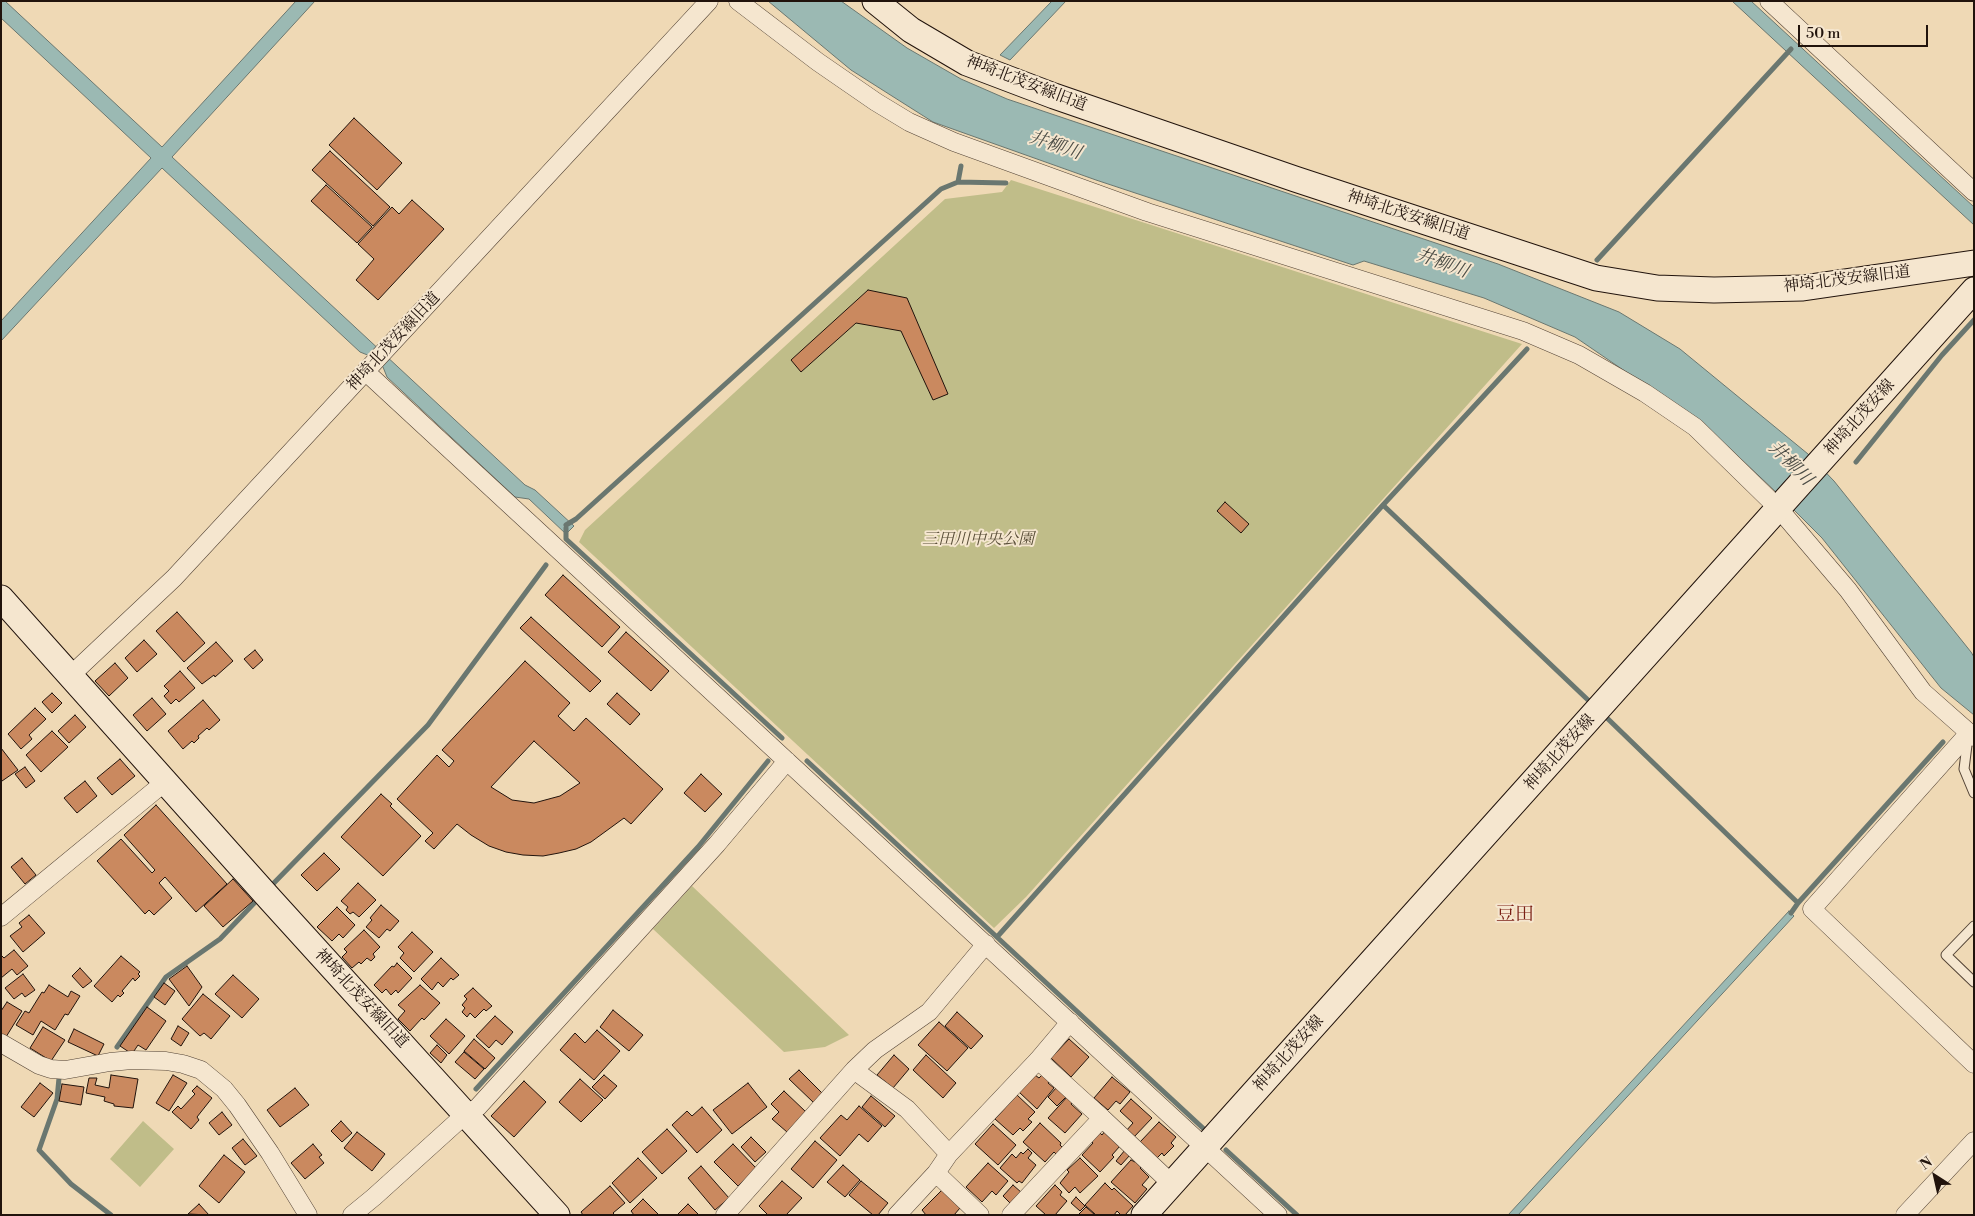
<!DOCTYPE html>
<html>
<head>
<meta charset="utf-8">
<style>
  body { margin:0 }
  #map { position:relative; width:1975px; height:1216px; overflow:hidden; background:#efd9b5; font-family:"Libre Bodoni",serif }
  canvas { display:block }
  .frame { position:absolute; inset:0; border:2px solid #21130c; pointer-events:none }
  .north { position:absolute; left:1910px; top:1151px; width:50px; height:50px; -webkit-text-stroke:4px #f5e6cf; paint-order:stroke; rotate:325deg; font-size:14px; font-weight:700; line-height:20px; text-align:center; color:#21130c }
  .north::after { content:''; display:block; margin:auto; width:18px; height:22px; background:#21130c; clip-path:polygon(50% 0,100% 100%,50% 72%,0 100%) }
  .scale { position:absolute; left:1798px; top:25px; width:130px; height:22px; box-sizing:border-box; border:2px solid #21130c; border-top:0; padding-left:6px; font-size:15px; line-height:18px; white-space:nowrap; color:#21130c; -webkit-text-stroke:4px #f5e6cf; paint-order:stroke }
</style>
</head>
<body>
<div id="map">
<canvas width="1975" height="1216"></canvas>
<div class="frame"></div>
<div class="north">N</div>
<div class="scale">50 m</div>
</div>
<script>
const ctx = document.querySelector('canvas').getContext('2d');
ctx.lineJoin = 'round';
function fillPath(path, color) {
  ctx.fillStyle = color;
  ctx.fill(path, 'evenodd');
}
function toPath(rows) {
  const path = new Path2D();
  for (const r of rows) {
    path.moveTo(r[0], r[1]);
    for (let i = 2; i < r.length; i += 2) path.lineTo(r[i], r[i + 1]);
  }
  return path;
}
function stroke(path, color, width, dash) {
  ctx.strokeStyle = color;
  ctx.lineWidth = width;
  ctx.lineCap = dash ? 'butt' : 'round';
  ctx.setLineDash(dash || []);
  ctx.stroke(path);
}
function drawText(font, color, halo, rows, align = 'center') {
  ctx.font = font + ' "Libre Bodoni","Noto Serif JP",serif';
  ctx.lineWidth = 4;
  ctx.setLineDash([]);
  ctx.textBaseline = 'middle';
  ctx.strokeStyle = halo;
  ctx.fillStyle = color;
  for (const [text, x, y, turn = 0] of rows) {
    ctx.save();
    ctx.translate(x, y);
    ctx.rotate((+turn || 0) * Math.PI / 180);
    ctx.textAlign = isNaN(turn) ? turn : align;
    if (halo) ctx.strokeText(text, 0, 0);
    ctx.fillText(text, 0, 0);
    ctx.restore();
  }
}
fillPath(toPath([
  [1011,180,1522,344,1026,897,994,928,579,542,585,530,945,199,1002,192],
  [692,886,849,1035,825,1047,784,1052,653,929],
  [143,1121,174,1149,140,1187,110,1159]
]), '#c0bd89');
const water = toPath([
  [1,1,5,1,162,147,296,1,315,1,172,157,525,485,535,490,574,526,566,534,529,499,515,497,387,377,383,367,370,356,360,352,162,168,1,341,1,321,151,158,1,18,1,1],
  [768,1,841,1,907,48,961,79,1007,99,1498,264,1619,312,1680,349,1808,454,1834,481,1971,652,1974,657,1974,715,1941,688,1822,538,1776,492,1708,428,1575,337,1484,298,1364,261,1353,265,1096,180,933,122,851,70,768,1],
  [1052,1,1066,1,1010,60,1000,55,1052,1],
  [1732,1,1751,1,1974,207,1974,225,1732,1],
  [1789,911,1794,916,1518,1215,1508,1215,1789,911]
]);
fillPath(water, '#9bb9b3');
stroke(water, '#6a7770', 1);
stroke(toPath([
  [958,182,1006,183],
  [1597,260,1791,49],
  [1856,462,1942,355,1974,320],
  [1383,505,1588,700],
  [566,525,576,519,941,189,958,182,961,166],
  [566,528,566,539,782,738],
  [1607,718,1798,903],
  [807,761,1205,1130],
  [270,887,428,725,546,565],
  [1791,913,1798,903,1943,742],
  [997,937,1383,505,1527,349],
  [117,1047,166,977,220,939,260,897],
  [59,1078,57,1099,39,1150,71,1184,111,1215],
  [476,1089,698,847,768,761],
  [1226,1150,1297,1215]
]), '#6a7770', 5);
const building = toPath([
  [354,118,402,163,377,190,329,145,354,118],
  [330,151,390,207,373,226,312,170,330,151],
  [326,185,372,227,357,243,311,201,326,185],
  [412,200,444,229,378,300,356,280,374,259,358,244,392,207,399,214,412,200],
  [868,290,907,298,948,394,933,400,901,331,856,323,801,372,791,360,868,290],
  [1225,502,1249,524,1241,533,1217,511,1225,502],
  [563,575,620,627,602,647,545,595,563,575],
  [177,612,205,643,184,662,156,631,177,612],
  [531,617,601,681,590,692,520,628,531,617],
  [626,632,669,671,651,691,608,652,626,632],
  [144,640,157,654,137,672,125,658,144,640],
  [216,642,233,661,215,677,214,675,202,684,187,668,216,642],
  [255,650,263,660,253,669,244,659,255,650],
  [525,661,570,703,558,716,574,731,586,718,663,789,631,824,624,818,591,842,576,849,559,853,543,856,523,855,506,852,489,846,471,835,457,824,434,849,425,841,433,833,397,799,437,755,449,767,454,761,442,750,525,661],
  [534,741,580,783,560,796,534,803,512,800,491,787,534,741],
  [115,663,128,678,109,696,95,681,115,663],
  [180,671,195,688,179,702,176,699,171,704,164,696,169,691,164,686,180,671],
  [52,693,62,703,52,713,42,702,52,693],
  [617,693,640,714,630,725,607,704,617,693],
  [152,698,166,714,147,731,133,715,152,698],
  [203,700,220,720,209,730,207,728,198,736,199,738,194,743,192,741,183,749,168,731,203,700],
  [35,708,46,719,29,735,32,739,21,749,8,734,35,708],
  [75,715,86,727,69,743,58,731,75,715],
  [52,731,68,747,41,772,26,755,52,731],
  [1,748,18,770,2,781,1,781,1,748],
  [120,759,135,776,112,795,97,778,120,759],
  [25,767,35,781,26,788,15,774,25,767],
  [701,774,722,794,705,812,684,793,701,774],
  [85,781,97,796,77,813,64,798,85,781],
  [381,794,392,804,390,806,421,836,383,876,341,837,381,794],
  [156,805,227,884,196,912,165,877,159,883,172,898,154,915,149,910,145,914,97,861,121,839,152,873,155,870,124,835,156,805],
  [324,853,340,869,317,891,301,875,324,853],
  [22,858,36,875,25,884,11,867,22,858],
  [233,879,253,901,223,927,204,906,233,879],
  [358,883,376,900,359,917,353,912,350,914,346,910,348,907,341,901,358,883],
  [381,905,399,921,390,931,387,929,379,938,366,927,372,920,370,918,381,905],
  [337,907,355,925,343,938,339,934,332,941,317,927,337,907],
  [29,915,45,933,23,952,10,936,22,927,19,923,29,915],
  [364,930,380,947,373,954,375,957,371,961,367,958,361,964,359,962,352,968,342,957,347,952,344,949,364,930],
  [412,932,433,952,414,972,400,958,404,953,398,947,412,932],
  [14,950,28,966,17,975,12,969,1,978,1,955,4,958,14,950],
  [121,956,140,972,138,974,140,976,135,981,133,978,122,991,124,993,120,997,118,995,112,1002,94,986,121,956],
  [441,958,459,975,453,980,451,978,443,987,438,982,432,990,421,979,441,958],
  [397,963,412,978,398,993,396,990,391,995,386,989,382,993,374,985,392,966,394,967,397,963],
  [187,966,202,987,189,1006,169,979,187,966],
  [80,968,92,981,83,988,72,976,80,968],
  [23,974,35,990,25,997,22,993,14,999,5,988,23,974],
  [233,975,259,999,242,1018,215,994,233,975],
  [164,983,175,991,165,1005,154,997,164,983],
  [49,985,68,997,71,991,80,996,68,1015,65,1014,55,1030,41,1021,33,1035,16,1025,25,1011,29,1013,42,992,44,993,49,985],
  [420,985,440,1003,424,1020,422,1018,410,1031,398,1019,405,1011,398,1005,420,985],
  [473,988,492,1006,486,1011,484,1009,475,1018,470,1013,467,1017,462,1012,465,1008,462,1005,467,999,464,996,473,988],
  [203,994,230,1016,211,1039,204,1033,200,1036,182,1019,203,994],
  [7,1002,22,1011,6,1037,1,1034,1,1011,7,1002],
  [147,1007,166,1021,146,1050,138,1045,132,1054,120,1046,147,1007],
  [613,1010,643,1035,629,1051,600,1027,613,1010],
  [957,1012,983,1036,971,1049,945,1026,957,1012],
  [495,1016,513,1032,502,1045,496,1040,489,1048,476,1036,495,1016],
  [446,1019,465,1036,449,1054,430,1036,446,1019],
  [939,1022,968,1048,947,1071,918,1045,939,1022],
  [178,1026,189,1033,181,1046,171,1039,178,1026],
  [43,1027,65,1040,51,1061,30,1048,43,1027],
  [74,1029,104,1044,98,1056,68,1042,74,1029],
  [597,1030,620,1051,594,1080,560,1050,575,1033,585,1043,597,1030],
  [474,1039,495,1058,485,1069,464,1051,474,1039],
  [1069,1039,1089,1057,1071,1077,1051,1058,1069,1039],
  [437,1045,447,1055,441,1063,430,1053,437,1045],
  [464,1052,484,1069,475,1079,455,1062,464,1052],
  [894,1055,909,1069,893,1088,877,1075,894,1055],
  [926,1055,956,1083,943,1098,913,1070,926,1055],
  [799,1070,823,1094,814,1103,789,1079,799,1070],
  [1043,1074,1050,1080,1048,1083,1054,1088,1037,1109,1019,1092,1035,1075,1039,1078,1043,1074],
  [111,1075,138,1079,133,1108,114,1106,114,1104,104,1101,105,1097,86,1093,89,1078,97,1078,95,1085,109,1088,111,1075],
  [173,1075,187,1083,169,1111,156,1103,173,1075],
  [604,1075,617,1086,605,1099,592,1087,604,1075],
  [1112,1077,1130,1092,1120,1104,1116,1101,1108,1110,1094,1098,1112,1077],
  [580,1079,603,1100,581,1122,559,1102,580,1079],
  [524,1081,546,1102,514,1137,491,1116,524,1081],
  [40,1083,53,1093,34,1117,21,1107,40,1083],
  [748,1083,767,1107,732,1134,713,1110,748,1083],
  [62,1084,84,1087,81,1105,59,1101,62,1084],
  [197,1086,212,1098,197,1117,199,1120,191,1129,172,1112,178,1106,181,1109,195,1094,192,1091,197,1086],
  [1057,1087,1067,1096,1057,1106,1048,1097,1057,1087],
  [295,1088,309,1105,280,1127,267,1110,295,1088],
  [784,1091,806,1112,787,1132,772,1119,779,1112,771,1104,784,1091],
  [1017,1095,1035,1112,1028,1119,1032,1122,1023,1131,1020,1128,1013,1135,995,1119,1017,1095],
  [871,1096,895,1116,885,1127,862,1107,871,1096],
  [1068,1096,1073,1101,1071,1104,1082,1114,1065,1133,1048,1118,1068,1096],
  [1131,1099,1152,1118,1133,1138,1126,1131,1133,1123,1120,1111,1131,1099],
  [859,1106,882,1126,868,1142,859,1134,840,1156,820,1138,841,1115,847,1120,859,1106],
  [702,1107,722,1130,697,1153,672,1125,687,1111,692,1116,702,1107],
  [222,1112,232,1125,219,1135,209,1123,222,1112],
  [341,1121,352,1133,342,1142,331,1131,341,1121],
  [1159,1122,1176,1137,1171,1143,1174,1146,1164,1156,1162,1153,1157,1158,1140,1142,1159,1122],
  [1040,1123,1061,1143,1060,1145,1063,1148,1056,1154,1054,1152,1045,1162,1023,1142,1040,1123],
  [993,1124,1016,1145,998,1165,975,1144,993,1124],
  [667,1129,687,1151,662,1174,642,1152,667,1129],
  [1098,1131,1102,1135,1105,1131,1120,1146,1112,1155,1114,1157,1100,1172,1082,1155,1093,1143,1090,1140,1098,1131],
  [357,1132,385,1154,372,1171,344,1148,357,1132],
  [751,1137,766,1152,755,1162,741,1147,751,1137],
  [243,1139,257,1156,245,1165,232,1148,243,1139],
  [815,1141,837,1160,813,1188,791,1169,815,1141],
  [313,1144,322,1155,319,1157,324,1163,305,1179,291,1163,313,1144],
  [733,1144,756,1168,738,1186,714,1162,733,1144],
  [1028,1149,1032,1153,1028,1158,1036,1165,1022,1183,1019,1181,1017,1183,1000,1168,1012,1154,1016,1158,1021,1152,1023,1154,1028,1149],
  [1125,1150,1130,1155,1121,1165,1116,1161,1125,1150],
  [224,1155,245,1172,219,1203,199,1186,224,1155],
  [638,1158,657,1178,630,1203,612,1183,638,1158],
  [1080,1158,1098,1176,1080,1193,1075,1187,1069,1193,1060,1183,1069,1172,1067,1170,1080,1158],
  [1131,1160,1135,1162,1136,1160,1142,1166,1140,1168,1149,1177,1142,1185,1147,1189,1135,1203,1111,1182,1131,1160],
  [988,1163,1008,1181,996,1195,992,1191,982,1202,966,1187,988,1163],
  [843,1165,860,1180,845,1197,827,1182,843,1165],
  [701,1166,729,1198,715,1210,688,1178,701,1166],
  [782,1181,802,1198,786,1215,768,1215,759,1206,782,1181],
  [861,1181,888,1203,878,1215,873,1215,849,1195,861,1181],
  [1105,1183,1112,1190,1114,1188,1133,1206,1125,1215,1121,1215,1117,1211,1114,1215,1096,1215,1085,1205,1105,1183],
  [1013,1185,1022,1193,1011,1204,1003,1196,1013,1185],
  [1055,1185,1062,1192,1060,1195,1067,1201,1055,1215,1046,1215,1036,1206,1055,1185],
  [610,1186,625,1203,613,1213,615,1215,583,1215,581,1212,610,1186],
  [942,1190,960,1208,954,1215,926,1215,922,1210,942,1190],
  [1076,1197,1085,1206,1080,1211,1071,1203,1076,1197],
  [643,1199,659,1215,634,1215,631,1211,643,1199],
  [199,1204,209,1215,188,1214,199,1204],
  [688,1204,699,1215,677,1215,688,1204],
  [1086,1207,1095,1215,1078,1215,1086,1207]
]);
fillPath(building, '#ca895f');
stroke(building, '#21130c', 1);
const lane = toPath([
  [1968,737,1964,769,1974,793],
  [1974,926,1946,955,1974,982]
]);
const street = toPath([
  [738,1,818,62,876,102,909,122,954,142,1147,212,1523,331,1579,355,1645,393,1695,427,1779,509,1848,590,1923,692,1974,737],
  [1769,1,1974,192],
  [366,372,1278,1215],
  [71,675,174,578,709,1],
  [1968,734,1812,909,1974,1064],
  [1,917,165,782],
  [1,1043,39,1065,51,1069,65,1070,110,1062,132,1060,166,1061,183,1064,201,1070,224,1089,237,1105,270,1153,308,1215],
  [854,1070,875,1050,929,1012,986,944],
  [1102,1118,1172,1184],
  [936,1173,980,1215],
  [352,1215,374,1197,458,1121,478,1107,717,844,787,761],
  [725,1215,854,1070,907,1109,949,1154],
  [897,1215,936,1173,949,1154,1038,1060,1070,1022],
  [1011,1215,1102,1118,1038,1060],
  [1905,1215,1974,1141]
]);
const secondary = toPath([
  [875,1,911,30,967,63,1054,96,1295,179,1596,278,1657,288,1714,290,1803,288,1974,263],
  [1,598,269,898,557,1215],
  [1144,1215,1974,290]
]);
stroke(lane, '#544436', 11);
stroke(street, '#544436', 19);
stroke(secondary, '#21130c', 27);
stroke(lane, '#f5e6cf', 9);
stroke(street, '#f5e6cf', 18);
stroke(secondary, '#f5e6cf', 25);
drawText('16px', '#21130c', '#f5e6cf', [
  ["神埼北茂安線旧道",1026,84,21],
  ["神埼北茂安線旧道",1408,216,18],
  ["神埼北茂安線旧道",1847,280,-7],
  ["神埼北茂安線旧道",394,342,-47],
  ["神埼北茂安線",1860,418,-48],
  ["神埼北茂安線",1560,753,-48],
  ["神埼北茂安線旧道",361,999,47],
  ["神埼北茂安線",1289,1054,-48]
]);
drawText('italic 16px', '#594e38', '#f5e6cf', [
  ["三田川中央公園",978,540]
]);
drawText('italic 18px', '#4c4d46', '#f5e6cf', [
  ["井柳川",1055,146,19],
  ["井柳川",1442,264,20],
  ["井柳川",1790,464,45]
]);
drawText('19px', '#7a1f14', '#f5e6cf', [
  ["豆田",1515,915]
]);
</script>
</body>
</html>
